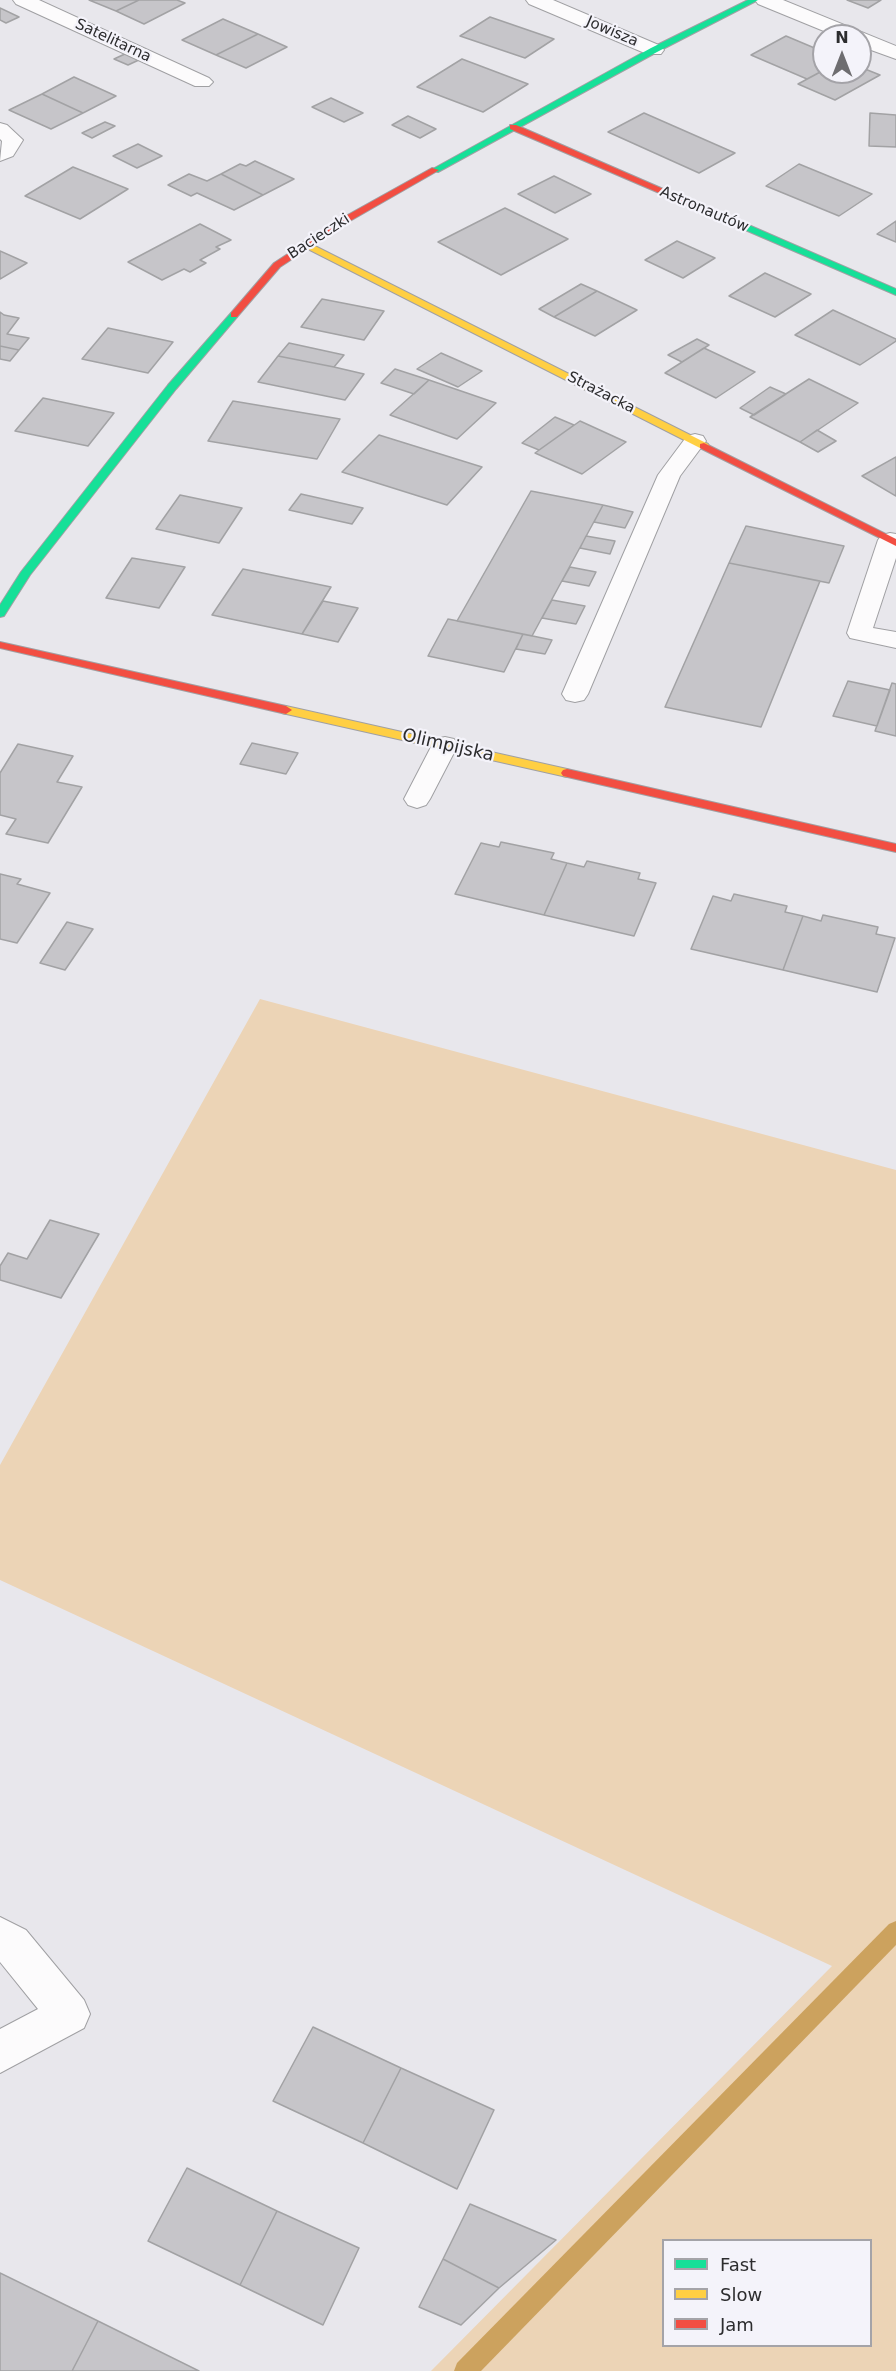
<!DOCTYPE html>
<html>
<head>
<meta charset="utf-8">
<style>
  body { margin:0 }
  #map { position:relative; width:896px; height:2371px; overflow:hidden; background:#e8e7ec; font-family:"DejaVu Sans",sans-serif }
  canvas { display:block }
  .legend { position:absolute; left:662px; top:2239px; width:210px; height:108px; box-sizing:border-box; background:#f4f3fa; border:2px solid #a4a3a8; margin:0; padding:8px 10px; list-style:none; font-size:18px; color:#2c2c2e }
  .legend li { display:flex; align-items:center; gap:12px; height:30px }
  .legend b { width:30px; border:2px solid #a4a3a8 }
  .north { position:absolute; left:812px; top:24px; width:60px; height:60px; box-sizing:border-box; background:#f4f3fa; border:2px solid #a4a3a8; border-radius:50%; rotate:0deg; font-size:16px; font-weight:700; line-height:24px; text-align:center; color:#2c2c2e }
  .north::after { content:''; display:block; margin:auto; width:21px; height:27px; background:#6e6d70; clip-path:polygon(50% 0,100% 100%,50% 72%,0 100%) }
</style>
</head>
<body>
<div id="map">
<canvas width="896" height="2371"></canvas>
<ul class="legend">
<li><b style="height:8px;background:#16e098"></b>Fast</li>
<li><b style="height:8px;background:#ffcf43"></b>Slow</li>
<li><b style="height:8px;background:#f24e42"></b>Jam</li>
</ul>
<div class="north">N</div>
</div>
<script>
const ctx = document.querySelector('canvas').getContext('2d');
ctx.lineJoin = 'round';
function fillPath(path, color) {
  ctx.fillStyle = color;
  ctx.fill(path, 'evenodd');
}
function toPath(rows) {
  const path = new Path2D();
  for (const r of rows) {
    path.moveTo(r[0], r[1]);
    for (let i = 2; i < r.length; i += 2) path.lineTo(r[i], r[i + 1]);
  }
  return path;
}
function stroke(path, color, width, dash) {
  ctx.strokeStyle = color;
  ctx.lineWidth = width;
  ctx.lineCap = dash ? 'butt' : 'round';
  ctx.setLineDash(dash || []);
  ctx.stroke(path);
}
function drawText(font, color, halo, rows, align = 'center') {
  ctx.font = font + ' "DejaVu Sans",sans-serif';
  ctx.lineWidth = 4.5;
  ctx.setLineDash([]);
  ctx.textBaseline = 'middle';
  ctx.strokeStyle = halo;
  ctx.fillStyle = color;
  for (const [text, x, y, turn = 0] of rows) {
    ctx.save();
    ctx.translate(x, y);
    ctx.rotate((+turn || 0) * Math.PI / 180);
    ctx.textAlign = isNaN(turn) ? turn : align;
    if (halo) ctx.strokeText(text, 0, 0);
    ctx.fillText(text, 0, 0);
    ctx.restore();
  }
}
fillPath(toPath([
  [260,999,896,1170,896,2371,431,2371,832,1966,0,1580,0,1465],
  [664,2240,870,2240,870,2346,664,2346]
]), '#ecd4b6');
fillPath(toPath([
  [896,1921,896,1945,481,2371,454,2371,457,2363,889,1924,896,1921]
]), '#cca25e');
const building = toPath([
  [89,0,139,0,116,11,89,0],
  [139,0,177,0,185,3,144,24,116,11,139,0],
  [847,0,881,0,868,8,847,0],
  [0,8,19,17,6,23,0,20,0,8],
  [490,17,554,39,525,58,460,36,490,17],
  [223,19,258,34,216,55,182,40,223,19],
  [258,34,287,47,246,68,216,55,258,34],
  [786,36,824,52,824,70,807,79,751,55,786,36],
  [127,53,141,59,128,65,114,59,127,53],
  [462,59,528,84,483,112,417,87,462,59],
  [860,67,880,75,835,100,798,84,824,70,860,72,860,67],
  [74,77,116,96,83,113,42,94,74,77],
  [42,94,83,113,51,129,9,110,42,94],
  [331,98,363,113,344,122,312,107,331,98],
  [644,113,735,153,699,173,608,132,644,113],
  [870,113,896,115,896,147,869,146,870,113],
  [408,116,436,129,420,138,392,125,408,116],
  [105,122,115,126,92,138,82,133,105,122],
  [138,144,162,156,137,168,113,156,138,144],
  [255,161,294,179,263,195,221,174,240,164,246,166,255,161],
  [799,164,872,194,839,216,766,186,799,164],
  [73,167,128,189,80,219,25,196,73,167],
  [189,174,207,181,221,174,263,195,234,210,197,193,191,196,168,185,189,174],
  [554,176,591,194,555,213,518,194,554,176],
  [505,208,568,239,501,275,438,242,505,208],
  [896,221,896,242,877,234,896,221],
  [200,224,231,240,216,247,220,249,200,260,206,263,190,272,184,269,162,280,128,262,200,224],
  [677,241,715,258,683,278,645,260,677,241],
  [0,251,27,263,0,279,0,251],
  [765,273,811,294,775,317,729,296,765,273],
  [581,284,597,291,554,317,539,309,581,284],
  [597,291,637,310,595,336,554,317,597,291],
  [322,299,384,311,364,340,301,327,322,299],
  [833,310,896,339,896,341,860,365,795,335,833,310],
  [0,312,4,315,19,318,7,334,29,338,19,350,0,346,0,312],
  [108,328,173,342,148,373,82,359,108,328],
  [697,339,709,345,682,362,668,355,697,339],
  [289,343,344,355,334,367,278,356,289,343],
  [0,346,19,350,10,361,0,359,0,346],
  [704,348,755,372,716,398,665,373,704,348],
  [441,353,482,371,458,387,417,369,441,353],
  [278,356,334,367,364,374,345,400,258,382,278,356],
  [395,369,429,380,414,394,381,383,395,369],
  [809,379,858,403,800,442,750,417,809,379],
  [429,380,496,403,457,439,390,415,429,380],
  [770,387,786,394,754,415,740,408,770,387],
  [43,398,114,413,88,446,15,431,43,398],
  [233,401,340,419,317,459,208,441,233,401],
  [555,417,574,425,539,450,522,443,555,417],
  [580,421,626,442,582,474,535,453,580,421],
  [817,430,836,441,818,452,800,442,817,430],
  [379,435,482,467,447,505,342,472,379,435],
  [896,457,896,496,862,476,896,457],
  [531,491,603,505,532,636,457,621,531,491],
  [301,494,363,508,352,524,289,510,301,494],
  [180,495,242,508,219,543,156,529,180,495],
  [603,505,633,512,625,528,594,522,603,505],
  [746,526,844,546,829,583,729,563,746,526],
  [586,536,615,541,610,554,580,548,586,536],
  [132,558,185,567,159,608,106,598,132,558],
  [729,563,820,581,761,727,665,707,729,563],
  [570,567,596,572,589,586,562,581,570,567],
  [243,569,331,587,302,634,212,615,243,569],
  [552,600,585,606,576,624,542,618,552,600],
  [323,601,358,608,338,642,302,634,323,601],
  [448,619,523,634,504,672,428,656,448,619],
  [523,634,552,640,545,654,516,649,523,634],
  [848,681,890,690,877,726,833,716,848,681],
  [892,683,896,684,896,736,875,731,892,683],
  [252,743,298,753,286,774,240,764,252,743],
  [18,744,73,756,57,782,82,787,48,843,6,834,16,819,0,815,0,773,18,744],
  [501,842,554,853,551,859,567,863,544,915,455,894,481,843,499,847,501,842],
  [587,861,640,873,638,879,656,883,634,936,544,915,567,863,584,867,587,861],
  [0,874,21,879,17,884,50,893,17,943,0,939,0,874],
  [734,894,787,906,785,912,803,916,783,970,691,949,713,896,731,901,734,894],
  [823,915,878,927,876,934,895,938,877,992,783,970,803,916,821,921,823,915],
  [67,922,93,929,65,970,40,963,67,922],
  [50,1220,99,1234,61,1298,0,1280,0,1266,8,1253,27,1259,50,1220],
  [313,2027,401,2068,363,2143,273,2101,313,2027],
  [401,2068,494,2110,457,2189,363,2143,401,2068],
  [187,2168,277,2211,240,2285,148,2241,187,2168],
  [470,2204,556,2240,499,2288,443,2259,470,2204],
  [277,2211,359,2248,323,2325,240,2285,277,2211],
  [443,2259,499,2288,461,2325,419,2307,443,2259],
  [0,2273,98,2321,72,2371,0,2371,0,2273],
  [98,2321,199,2371,72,2371,98,2321]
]);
fillPath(building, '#c6c5c9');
stroke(building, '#a2a2a4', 1.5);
const lane = toPath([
  [0,123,7,125,23,140,13,156,0,161,2,141,0,139,0,123],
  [695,434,703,436,706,441,680,476,588,694,584,700,575,702,566,700,562,694,658,475,687,436,695,434],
  [890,533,896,534,896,558,873,628,896,632,896,648,850,638,847,633,878,540,882,535,890,533],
  [445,737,454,739,458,745,430,799,426,805,417,808,408,805,404,799,432,745,436,739,445,737]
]);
const street = toPath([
  [13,0,39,0,209,78,213,82,209,86,195,86,16,4,13,0],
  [526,0,553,0,661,46,664,50,661,54,647,54,529,4,526,0],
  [755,0,783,0,896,46,896,59,860,46,860,36,836,36,758,4,755,0],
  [0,1917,26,1930,84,2000,90,2014,84,2028,0,2073,0,2029,38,2009,0,1962,0,1917]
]);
const fast = toPath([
  [748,0,758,0,657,52,438,172,431,170,651,48,748,0],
  [692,203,698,203,896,289,896,295,692,207,692,203],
  [234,312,237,313,237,317,176,389,30,575,4,616,0,617,0,605,21,572,168,385,231,313,234,312]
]);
const slow = toPath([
  [305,241,708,444,709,446,708,448,700,448,302,246,300,244,305,241],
  [286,706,567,769,573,773,567,777,282,713,282,707,286,706]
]);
const jam = toPath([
  [510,125,516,125,700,205,692,207,510,129,510,125],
  [432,168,439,170,350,221,280,267,237,317,231,317,231,313,274,263,344,217,432,168],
  [704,443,896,539,896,546,700,448,700,444,704,443],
  [0,642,286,706,292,710,286,714,0,648,0,642],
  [567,769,896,844,896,852,563,776,561,773,563,770,567,769]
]);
stroke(lane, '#a0a0a3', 2);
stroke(street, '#a0a0a3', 2);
stroke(fast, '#a0a0a3', 2);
stroke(slow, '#a0a0a3', 2);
stroke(jam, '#a0a0a3', 2);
fillPath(lane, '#fcfbfc');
fillPath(street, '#fcfbfc');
fillPath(fast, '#16e098');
fillPath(slow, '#ffcf43');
fillPath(jam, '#f24e42');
drawText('15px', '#2c2c2e', '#f4f3fa', [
  ["Jowisza",612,32,23],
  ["Satelitarna",113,41,25],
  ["Astronautów",704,210,23],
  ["Bacieczki",319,237,-33],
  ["Strażacka",601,393,27]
]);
drawText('18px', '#2c2c2e', '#f4f3fa', [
  ["Olimpijska",448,746,13]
]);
</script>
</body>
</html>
